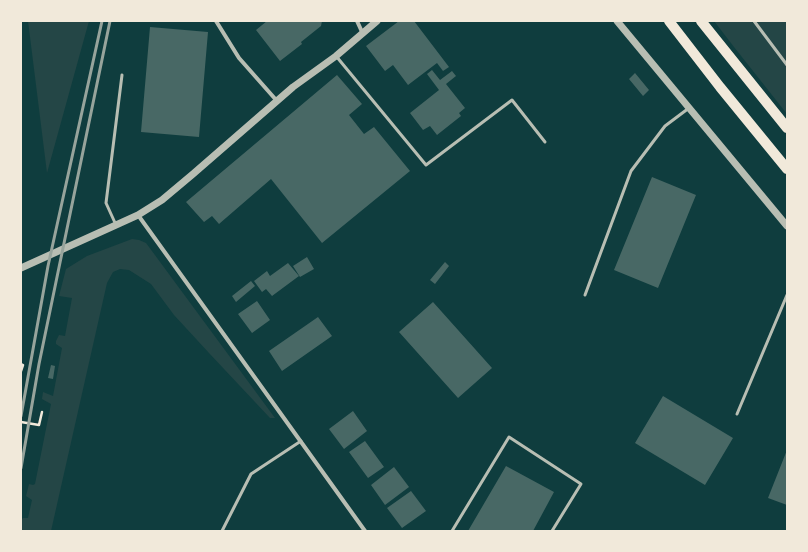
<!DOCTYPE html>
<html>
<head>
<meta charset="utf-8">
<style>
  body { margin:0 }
  #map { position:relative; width:808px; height:552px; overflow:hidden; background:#0f3d3e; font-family:Raleway,sans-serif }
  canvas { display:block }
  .frame { position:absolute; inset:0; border:22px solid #f1e9da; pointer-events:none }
</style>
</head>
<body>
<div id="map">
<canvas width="808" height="552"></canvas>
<div class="frame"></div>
</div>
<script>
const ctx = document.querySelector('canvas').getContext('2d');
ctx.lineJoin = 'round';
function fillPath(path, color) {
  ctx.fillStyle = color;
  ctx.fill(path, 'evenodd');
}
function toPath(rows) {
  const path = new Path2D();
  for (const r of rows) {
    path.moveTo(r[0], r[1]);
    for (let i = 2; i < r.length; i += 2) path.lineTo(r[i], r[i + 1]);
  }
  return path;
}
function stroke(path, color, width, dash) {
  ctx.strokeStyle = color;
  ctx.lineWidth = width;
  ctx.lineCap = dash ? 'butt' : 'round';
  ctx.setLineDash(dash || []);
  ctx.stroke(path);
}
fillPath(toPath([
  [28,21,89,21,47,173],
  [714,21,787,21,787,114,734,47],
  [132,239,139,240,146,243,149,247,275,418,270,418,209,353,174,315,151,284,129,270,120,269,113,272,107,283,51,531,24,531,21,530,21,520,23,518,28,518,32,500,26,496,29,484,33,485,35,484,51,404,42,399,43,392,53,396,62,348,56,344,56,341,59,335,65,336,72,298,59,296,66,269,87,256]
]), '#244646');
fillPath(toPath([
  [267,21,282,21,283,22,286,21,322,21,321,26,301,42,302,44,280,61,256,30],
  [399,21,414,21,449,67,443,71,437,63,408,85,393,65,385,71,366,46],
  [150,27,208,32,199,137,141,132],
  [432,70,440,80,452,71,456,76,446,84,465,108,459,113,461,116,437,135,430,126,423,130,410,113,439,90,427,74],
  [635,73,649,90,643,96,629,79],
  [337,75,362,104,349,115,364,134,374,127,410,171,322,243,271,179,219,224,212,216,204,222,186,202],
  [652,177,696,195,658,288,614,270],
  [307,257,314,269,300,277,293,266],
  [445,262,449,266,435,284,430,280],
  [288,263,299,276,272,296,266,289,262,292,254,281,267,271,270,276],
  [251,281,255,286,236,302,232,296],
  [257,301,270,320,252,333,238,314],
  [433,302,492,368,458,398,399,332],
  [318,317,332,336,282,371,269,351],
  [51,365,55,366,53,379,48,378],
  [663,396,733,438,705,485,635,443],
  [353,411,367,431,344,449,329,429],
  [365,441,384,467,368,478,349,452],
  [787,450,787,505,768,498],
  [506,466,554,492,533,531,468,531],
  [394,467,409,487,385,505,371,485],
  [411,491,426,511,402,528,387,508]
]), '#486865');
stroke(toPath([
  [21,364,23,365,21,371],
  [21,422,39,425,42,412]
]), '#f1e9da', 2.5);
stroke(toPath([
  [754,21,787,65],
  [336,56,426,165,512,100,545,142],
  [116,225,106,203,122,75],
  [585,295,631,171,665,126,689,108],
  [737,414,787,295],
  [222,531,251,474,301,441],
  [452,531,509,437,581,484,552,531]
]), '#b8beb3', 3);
stroke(toPath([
  [216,21,239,58,277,101],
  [357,21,363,34],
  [138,215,365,531]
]), '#b8beb3', 4);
stroke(toPath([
  [617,21,787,226],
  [21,268,116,225,138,215,162,200,193,174,293,87,336,56,377,21]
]), '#b8beb3', 7);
stroke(toPath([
  [669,21,720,87,787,169],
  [701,21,787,128]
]), '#f1e9da', 10);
stroke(toPath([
  [21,416,48,266,102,21],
  [21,468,39,364,110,21]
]), '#97a49c', 3);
</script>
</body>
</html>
